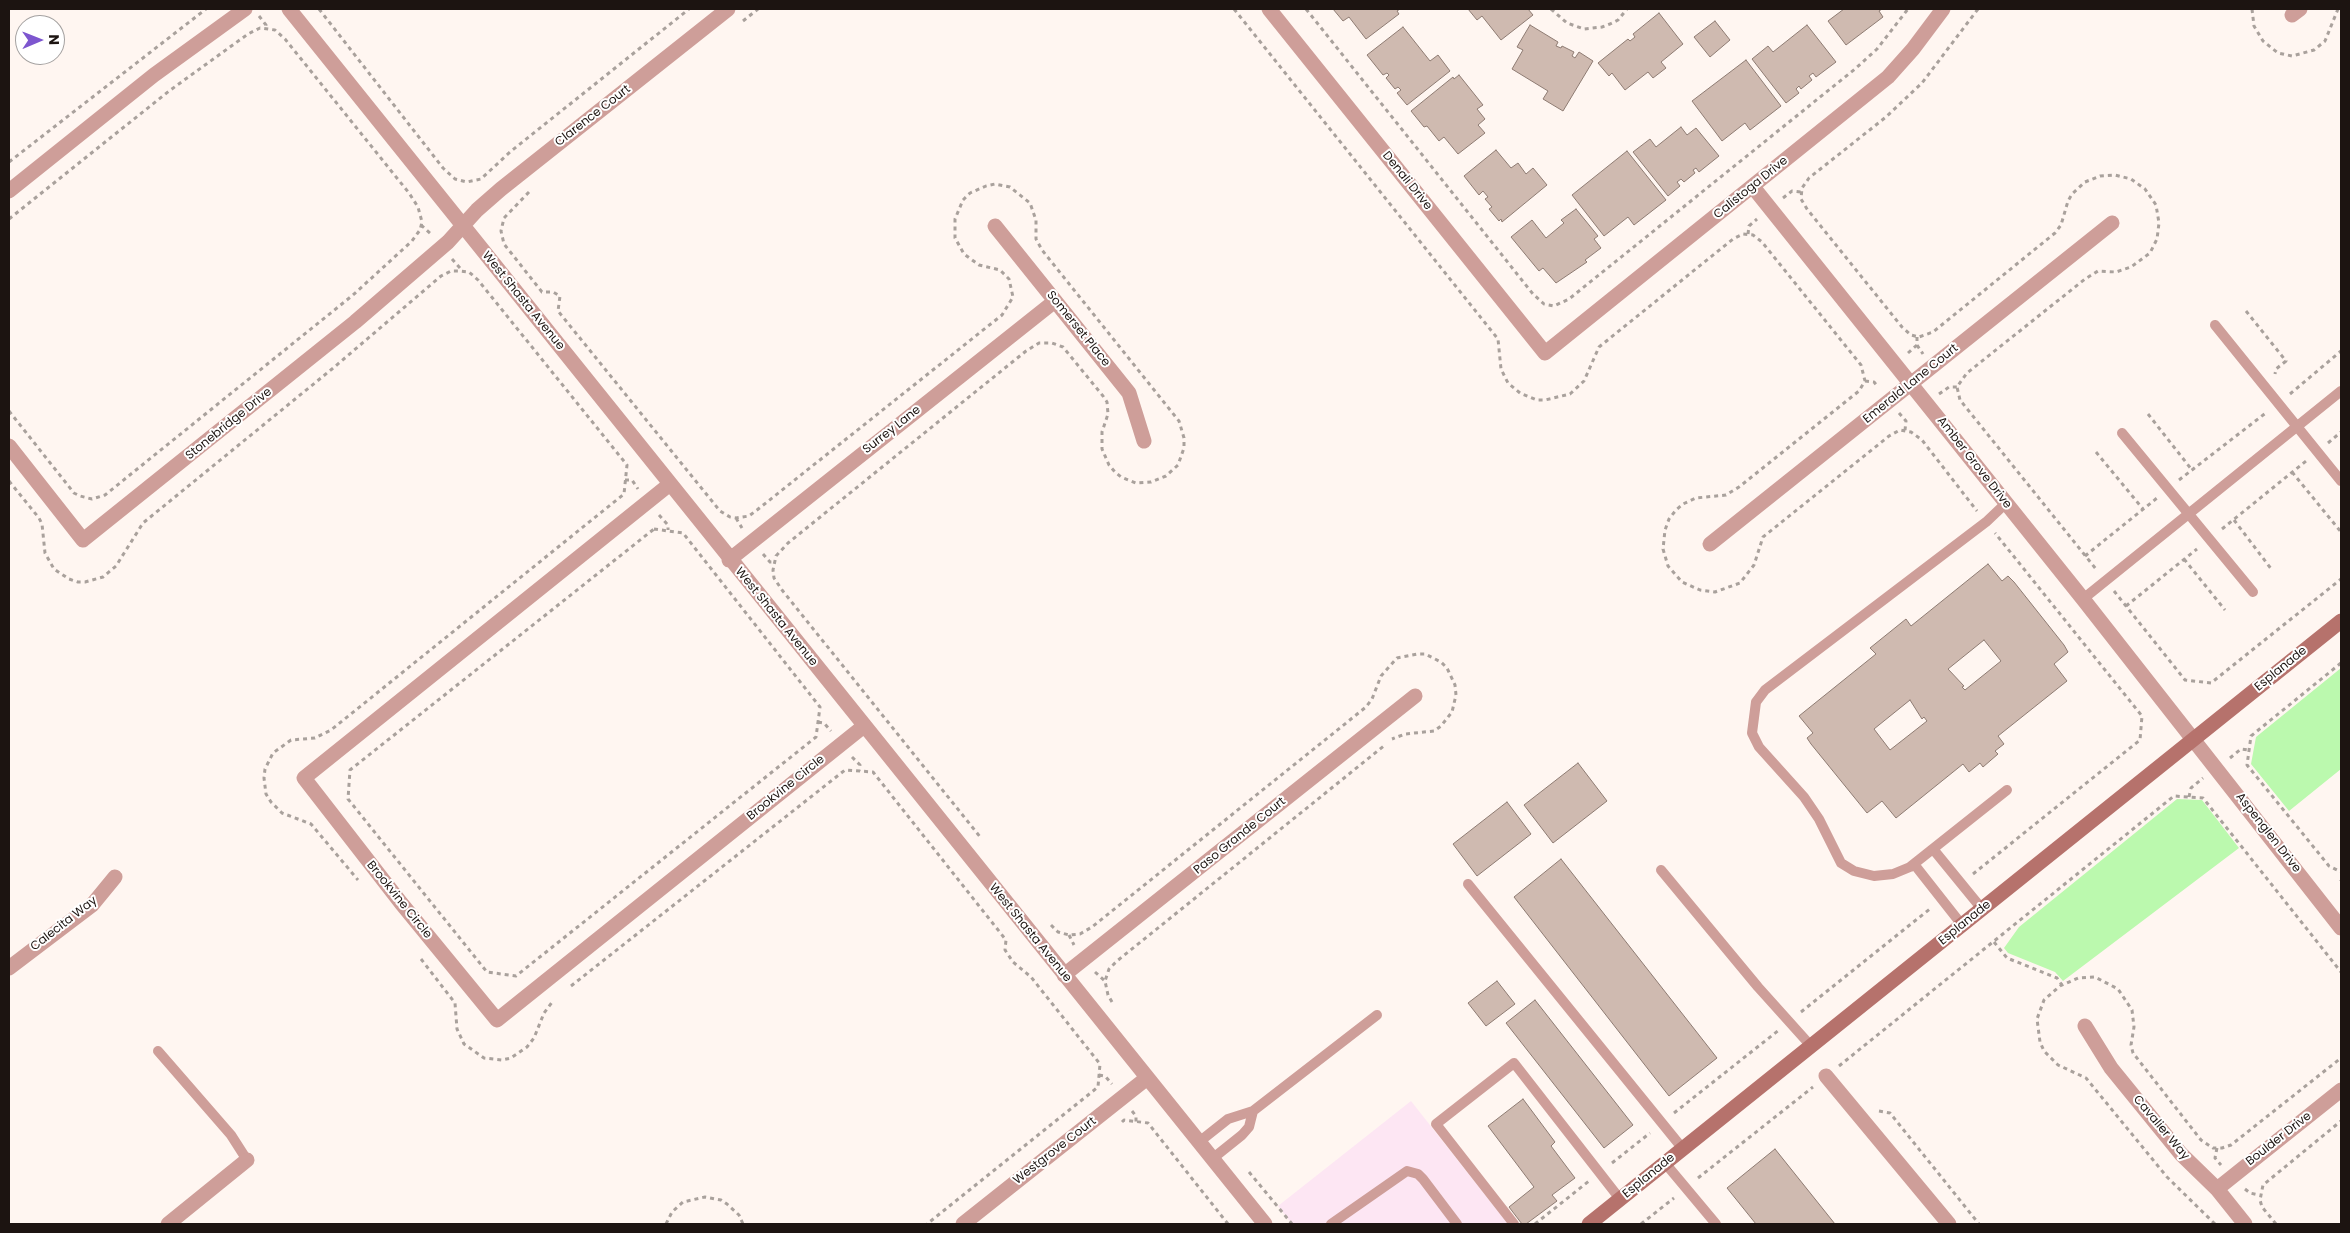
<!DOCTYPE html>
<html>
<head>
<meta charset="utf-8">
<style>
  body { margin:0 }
  #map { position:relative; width:2350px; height:1233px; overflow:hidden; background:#fff6f1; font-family:Poppins,sans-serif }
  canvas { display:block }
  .frame { position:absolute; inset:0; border:10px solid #1c1411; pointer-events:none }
  .north { position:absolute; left:15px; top:15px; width:50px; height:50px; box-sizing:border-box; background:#fff; border:1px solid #a4a1a0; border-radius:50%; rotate:89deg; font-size:14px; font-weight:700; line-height:20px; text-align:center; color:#1c1411 }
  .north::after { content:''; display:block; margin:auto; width:18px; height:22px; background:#7d56cf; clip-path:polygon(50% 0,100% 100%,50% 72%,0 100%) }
</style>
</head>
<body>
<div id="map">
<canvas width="2350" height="1233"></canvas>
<div class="frame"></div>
<div class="north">N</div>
</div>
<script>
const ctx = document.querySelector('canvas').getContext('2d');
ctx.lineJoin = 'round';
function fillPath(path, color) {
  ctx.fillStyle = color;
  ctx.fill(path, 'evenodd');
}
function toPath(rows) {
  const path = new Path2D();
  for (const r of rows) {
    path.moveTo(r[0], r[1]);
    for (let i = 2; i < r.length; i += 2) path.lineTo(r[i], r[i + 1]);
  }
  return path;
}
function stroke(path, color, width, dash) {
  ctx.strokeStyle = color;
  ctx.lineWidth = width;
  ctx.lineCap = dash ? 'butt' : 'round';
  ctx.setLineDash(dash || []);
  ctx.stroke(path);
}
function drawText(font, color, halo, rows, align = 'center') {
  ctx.font = font + ' Poppins,sans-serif';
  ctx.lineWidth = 4;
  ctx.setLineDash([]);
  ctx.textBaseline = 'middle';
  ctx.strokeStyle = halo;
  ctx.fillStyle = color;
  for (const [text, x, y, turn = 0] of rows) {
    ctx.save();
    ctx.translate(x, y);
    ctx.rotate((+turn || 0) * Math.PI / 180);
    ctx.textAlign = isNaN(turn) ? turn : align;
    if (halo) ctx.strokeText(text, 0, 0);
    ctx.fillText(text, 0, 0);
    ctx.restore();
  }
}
fillPath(toPath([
  [1411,1101,1508,1224,1292,1224,1278,1206]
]), '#fde6f3');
fillPath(toPath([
  [2341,668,2341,769,2289,811,2251,764,2256,737],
  [2177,799,2202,800,2239,848,2063,981,2055,972,2008,953,2004,948,2019,927]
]), '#bbf9ae');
const building = toPath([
  [1333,9,1400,9,1397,11,1399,14,1366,39,1349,17,1343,21,1333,9],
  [1468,9,1528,9,1533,15,1501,40,1482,16,1477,20,1468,9],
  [1844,9,1882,9,1879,11,1883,17,1846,45,1828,21,1844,9],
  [1659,13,1683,44,1661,62,1666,68,1653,78,1648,72,1625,90,1612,73,1609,76,1598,63,1628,39,1630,41,1635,37,1633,34,1659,13],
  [1715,21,1730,40,1710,57,1694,37,1715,21],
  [1530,25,1558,42,1556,46,1561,48,1562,46,1574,52,1572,56,1575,58,1579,52,1593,61,1563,111,1543,99,1548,91,1512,69,1523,50,1517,47,1530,25],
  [1807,25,1836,62,1816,77,1813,73,1809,76,1812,80,1801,89,1799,86,1796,89,1799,93,1786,103,1752,59,1768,46,1773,52,1807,25],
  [1403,27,1430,61,1438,55,1450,71,1407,105,1397,93,1401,90,1398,87,1395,89,1386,78,1389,75,1387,73,1383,75,1367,55,1403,27],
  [1746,60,1781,106,1750,130,1745,123,1722,141,1692,101,1746,60],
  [1459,75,1483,105,1477,109,1485,119,1478,125,1485,133,1458,154,1444,137,1439,141,1427,126,1424,127,1411,111,1453,77,1454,79,1459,75],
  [1681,127,1687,135,1696,128,1719,156,1699,172,1696,168,1693,170,1695,173,1684,182,1681,179,1677,182,1680,186,1668,196,1633,152,1650,139,1656,147,1681,127],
  [1496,150,1511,168,1518,163,1526,174,1533,168,1547,185,1502,222,1501,219,1499,221,1489,209,1492,207,1485,199,1488,197,1483,191,1479,195,1464,176,1496,150],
  [1627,151,1666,200,1634,225,1628,217,1604,236,1572,195,1627,151],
  [1576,209,1598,236,1594,239,1601,248,1585,260,1587,262,1556,283,1543,268,1539,271,1511,237,1532,220,1546,238,1564,223,1561,220,1576,209],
  [1988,564,2002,581,2008,576,2014,582,2064,645,2068,652,2054,664,2067,681,1998,736,2004,744,1995,751,1998,754,1983,767,1980,763,1969,772,1963,764,1896,818,1882,801,1867,813,1811,744,1807,738,1813,733,1799,716,1876,654,1870,648,1906,619,1911,626,1988,564],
  [1984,640,2001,661,1965,690,1962,687,1964,686,1948,669,1984,640],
  [1910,700,1922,719,1924,717,1927,721,1890,750,1874,729,1910,700],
  [1578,763,1607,801,1553,843,1524,805,1578,763],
  [1507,802,1531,834,1477,876,1453,844,1507,802],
  [1561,859,1717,1058,1669,1096,1514,897,1561,859],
  [1497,981,1515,1004,1486,1026,1468,1003,1497,981],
  [1535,1000,1633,1125,1604,1148,1506,1023,1535,1000],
  [1523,1099,1555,1142,1551,1146,1575,1178,1552,1195,1557,1201,1526,1224,1522,1224,1509,1207,1534,1187,1488,1126,1523,1099],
  [1775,1149,1835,1224,1756,1224,1727,1188,1775,1149]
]);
fillPath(building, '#cfbab0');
stroke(building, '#8e7b72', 1);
stroke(toPath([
  [319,9,443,168,455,179,467,182,481,179,510,152,689,9],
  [1234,9,1498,339,1501,369,1508,383,1520,393,1537,400,1545,400,1570,394,1584,381,1599,347,1733,239,1743,234,1753,235,1762,242,1861,365,1865,381,1859,391,1739,487,1726,495,1696,498,1683,504,1676,510,1669,519,1665,530,1663,549,1668,566,1682,582,1700,590,1715,592,1740,583,1754,565,1763,537,1889,436,1900,430,1911,432,1922,440,1977,511],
  [1306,9,1533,294,1544,304,1554,306,1569,299,1855,69,1877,49,1908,9],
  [1551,9,1567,23,1584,29,1602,27,1610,24,1618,20,1627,9],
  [1978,9,1922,83,1886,117,1809,178,1802,188,1801,199,1807,209,1902,327,1911,335,1919,337,1933,332,2055,233,2061,225,2068,201,2072,194,2085,182,2100,176,2115,175,2131,179,2145,189,2156,205,2159,223,2157,239,2150,253,2131,267,2116,272,2098,271,2085,279,1967,373,1957,387,1960,400,2096,569],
  [2252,9,2254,26,2263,41,2278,53,2292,56,2314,50,2325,41,2338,9],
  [259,16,266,25,265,28],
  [743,21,758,9],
  [9,162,206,9],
  [529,192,504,218,501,231,504,244,542,292,553,292,560,296,558,311,720,511,730,517,736,518,749,516,757,510,1002,315,1013,297,1009,279,1000,270,979,265,964,254,955,238,955,219,963,200,970,193,986,186,995,184,1010,187,1030,203,1036,220,1036,239,1042,250,1179,421,1184,438,1184,448,1178,465,1166,476,1151,482,1136,483,1121,477,1115,472,1109,465,1102,449,1102,432,1108,414,1107,402,1103,396,1063,347,1052,343,1039,343,1026,351,788,543,776,556,773,570,774,578,782,590,981,838],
  [1783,198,1792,191,1801,192],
  [9,219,169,91,248,34,260,28,275,30,285,39,409,193,418,207,422,222,420,230,412,241,353,295,105,495,92,499,80,496,74,493,9,411],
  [421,225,431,234],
  [1748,234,1749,226,1757,219],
  [452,259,460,268,460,271],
  [2246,311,2286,361,2276,369,2275,374],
  [1917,337,1917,345,1923,354],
  [1908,353,1917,345],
  [1865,381,1874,382,1878,387],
  [1939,394,1949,387,1957,387],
  [2290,394,2341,351],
  [1899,413,1906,421,1905,430],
  [2148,414,2192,470],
  [2328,443,2341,432],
  [2096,452,2143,509],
  [2292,472,2341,532],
  [625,480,632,480,638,489],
  [2179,480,2267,412],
  [9,481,39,518,42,524,45,553,54,569,69,579,78,582,85,582,103,577,116,566,143,523,332,369,441,276,451,271,460,271,469,272,478,280,627,465,624,494,331,730,315,738,291,740,273,753,265,769,264,778,266,794,271,802,282,813,311,824,358,880],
  [659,515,668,525,668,530],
  [736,518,742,528],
  [2234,520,2272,570],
  [654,529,683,533,820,707,816,737,516,976,487,972,348,799,350,770,654,529],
  [2222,529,2306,461],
  [763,554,770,562,773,562],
  [2085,556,2157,498],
  [2184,559,2225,610],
  [2114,591,2185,680,2211,683,2341,579],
  [2126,606,2197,549],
  [2341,663,2251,736,2247,765,2329,866,2341,872],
  [818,722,824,723,831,731],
  [852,757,860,765,859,771],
  [2230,758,2241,749,2249,750],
  [2189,797,2191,788,2203,778],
  [1973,874,2140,740,2142,716,1995,533],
  [2341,880,2341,881],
  [1051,925,1058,932,1069,935,1080,934,1092,927,1366,707,1372,699,1381,676,1397,658,1417,654,1425,654,1441,662,1447,668,1455,685,1456,695,1452,712,1441,726,1434,731,1405,734,1392,739],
  [1069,935,1074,945],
  [1994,942,2007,958,2057,978,2062,985],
  [421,959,455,1003,457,1029,464,1044,484,1058,502,1060,511,1058,527,1047,534,1038,544,1013,553,1001],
  [1095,972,1105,981],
  [571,986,845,770,873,772,1006,940,1005,950,1013,962,1031,977,1100,1064,1098,1087,927,1224],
  [1112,1002,1108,995,1105,981,1109,969,1117,961,1385,745],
  [1801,1012,1931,908],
  [1839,1066,2174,796,2203,798,2341,972],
  [1099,1075,1105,1076,1112,1084],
  [1132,1111,1136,1116,1136,1122],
  [1879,1111,1890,1113,1979,1224],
  [1674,1113,1779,1030],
  [1122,1122,1124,1120,1148,1123,1228,1224],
  [2217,1148,2215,1158,2221,1165],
  [1612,1163,1650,1133],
  [1249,1172,1292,1224],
  [1698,1178,1813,1087],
  [2245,1189,2250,1193,2259,1195],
  [666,1224,672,1212,683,1202,705,1197,721,1200,727,1204,739,1215,743,1224],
  [1535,1224,1589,1181],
  [1641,1224,1674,1198],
  [2215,1224,2167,1177,2086,1078,2058,1065,2044,1051,2040,1042,2037,1019,2044,1000,2060,986,2078,978,2095,977,2118,989,2132,1010,2134,1027,2131,1045,2133,1053,2201,1140,2213,1148,2222,1148,2231,1145,2341,1058],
  [2276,1224,2262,1207,2260,1200,2263,1185,2341,1121]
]), '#a9a19c', 3, [4, 4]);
stroke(toPath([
  [2215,325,2341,481],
  [2122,433,2253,592],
  [2006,503,1986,522,1765,690,1756,702,1752,733,1759,747,1804,797,1819,819,1841,863,1854,871,1874,876,1893,874,1910,867,2007,790],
  [2083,599,2341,391],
  [1933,849,1982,909],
  [1914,864,1962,925],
  [1661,870,1758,987,1811,1046],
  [1468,884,1683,1149],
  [158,1051,231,1135,247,1160],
  [1253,1111,1377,1015],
  [1199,1142,1228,1119,1253,1111,1249,1127,1242,1135,1212,1159],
  [1665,1163,1716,1224],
  [1331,1224,1407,1171,1418,1174,1423,1179,1457,1224],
  [1514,1224,1436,1124,1514,1063,1620,1199]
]), '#ce9e99', 10);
stroke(toPath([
  [289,9,1265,1224],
  [1269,9,1545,353,1888,77,1913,49,1943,9],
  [2292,15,2300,9],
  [1753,187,2083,599,2341,928],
  [9,191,154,75,245,9],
  [995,226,1129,393,1144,441],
  [9,446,83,540,355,322,448,242,477,210,501,189,728,9],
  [670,484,304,778,401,903,497,1020,864,726],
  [1710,544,2112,223],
  [729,560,1055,301],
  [9,968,92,905,115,877],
  [1064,975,1415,696],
  [2085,1026,2111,1068,2181,1154,2217,1189,2245,1224],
  [1826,1076,1949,1224],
  [2217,1189,2341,1090],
  [168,1224,247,1160],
  [963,1224,1147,1078]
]), '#ce9e99', 15);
stroke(toPath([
  [1589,1224,2341,621]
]), '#b6726c', 15);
drawText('12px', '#1c1411', '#fff', [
  ["Clarence Court",593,116,-38],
  ["Denali Drive",1407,181,51],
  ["Calistoga Drive",1751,188,-39],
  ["West Shasta Avenue",523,301,51],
  ["Somerset Place",1078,329,51],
  ["Emerald Lane Court",1911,384,-39],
  ["Stonebridge Drive",229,424,-39],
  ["Surrey Lane",892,430,-38],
  ["Amber Grove Drive",1974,463,52],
  ["West Shasta Avenue",776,617,51],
  ["Esplanade",2281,669,-39],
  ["Brookvine Circle",786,788,-39],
  ["Aspenglen Drive",2268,833,52],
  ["Paso Grande Court",1240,836,-39],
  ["Brookvine Circle",399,900,51],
  ["Esplanade",1965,923,-39],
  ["Calecita Way",64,924,-38],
  ["West Shasta Avenue",1030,933,51],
  ["Cavalier Way",2161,1128,50],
  ["Boulder Drive",2279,1139,-38],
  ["Westgrove Court",1055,1151,-38],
  ["Esplanade",1649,1176,-39]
]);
</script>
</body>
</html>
